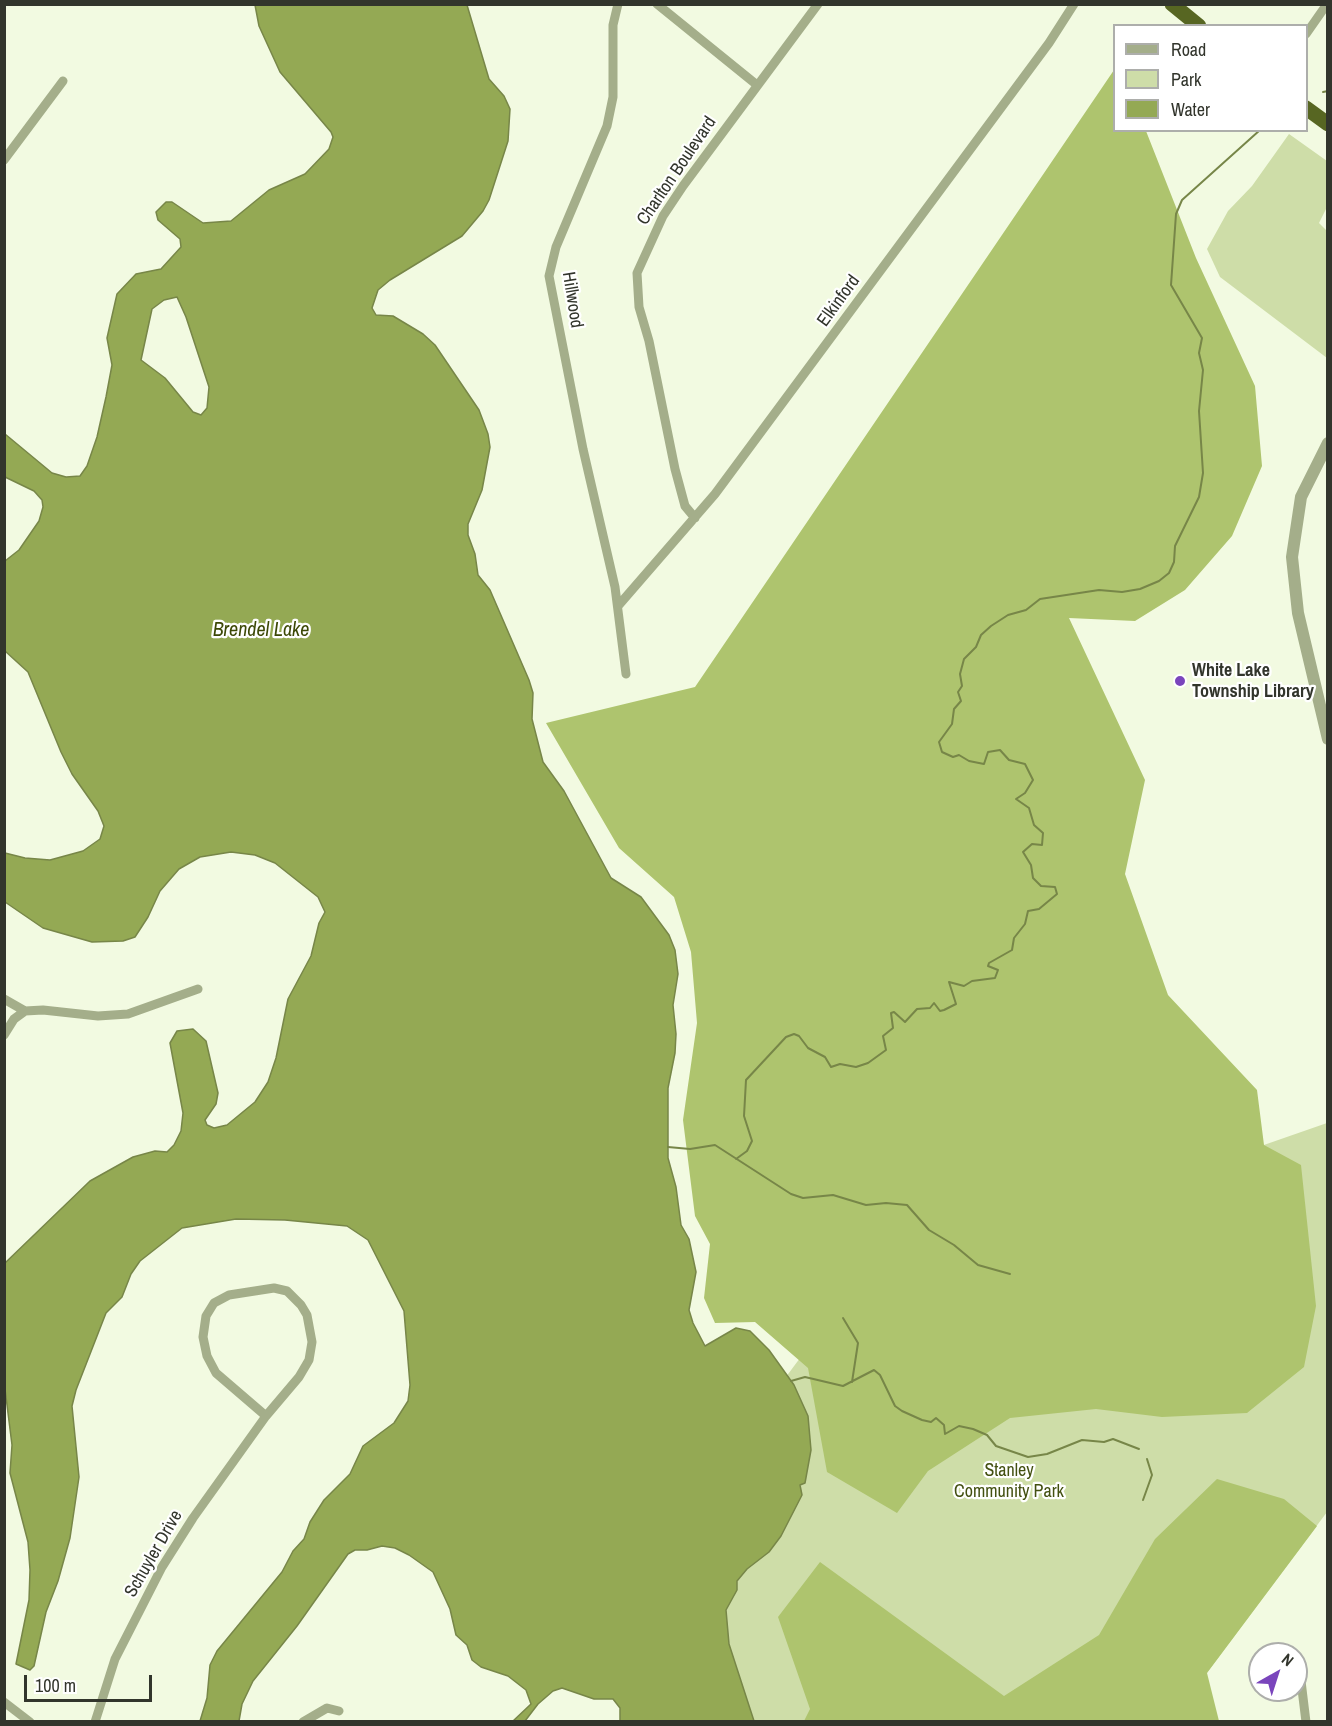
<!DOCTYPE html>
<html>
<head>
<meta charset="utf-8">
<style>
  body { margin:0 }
  #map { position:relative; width:1332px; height:1726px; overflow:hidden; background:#f2fae1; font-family:"Archivo Narrow",sans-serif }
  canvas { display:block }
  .frame { position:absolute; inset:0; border:6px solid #32352c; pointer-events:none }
  .legend { position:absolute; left:1113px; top:24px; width:195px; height:108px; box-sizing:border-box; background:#fff; border:2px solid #adaeab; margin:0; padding:8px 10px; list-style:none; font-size:18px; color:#32352c }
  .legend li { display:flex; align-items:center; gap:12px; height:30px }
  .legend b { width:30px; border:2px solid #adaeab }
  .north { position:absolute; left:1248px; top:1642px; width:60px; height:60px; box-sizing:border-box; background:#fff; border:2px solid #adaeab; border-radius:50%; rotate:39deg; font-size:16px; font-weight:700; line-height:24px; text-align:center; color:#32352c }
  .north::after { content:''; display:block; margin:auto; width:21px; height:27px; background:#7a45bc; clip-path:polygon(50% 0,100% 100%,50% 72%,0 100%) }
  .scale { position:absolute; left:24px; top:1675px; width:128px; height:27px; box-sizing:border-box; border:3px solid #32352c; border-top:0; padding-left:8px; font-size:18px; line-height:21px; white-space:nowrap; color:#32352c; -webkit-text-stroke:4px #fff; paint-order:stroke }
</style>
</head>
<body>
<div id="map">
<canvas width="1332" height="1726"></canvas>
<div class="frame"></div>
<ul class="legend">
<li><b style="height:8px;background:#a4ae8a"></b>Road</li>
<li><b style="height:16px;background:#cedda8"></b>Park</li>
<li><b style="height:16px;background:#94a954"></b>Water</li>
</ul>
<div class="north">N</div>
<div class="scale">100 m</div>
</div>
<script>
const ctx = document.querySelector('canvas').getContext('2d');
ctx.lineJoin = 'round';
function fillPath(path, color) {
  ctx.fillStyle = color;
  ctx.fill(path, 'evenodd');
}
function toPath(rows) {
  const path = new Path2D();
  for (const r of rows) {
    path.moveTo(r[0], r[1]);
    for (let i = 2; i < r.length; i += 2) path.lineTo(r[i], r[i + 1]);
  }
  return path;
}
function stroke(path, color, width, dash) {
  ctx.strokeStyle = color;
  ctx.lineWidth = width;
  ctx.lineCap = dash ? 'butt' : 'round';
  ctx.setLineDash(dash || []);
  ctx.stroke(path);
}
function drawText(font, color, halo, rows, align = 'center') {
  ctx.font = font + ' "Archivo Narrow",sans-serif';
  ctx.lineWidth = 4.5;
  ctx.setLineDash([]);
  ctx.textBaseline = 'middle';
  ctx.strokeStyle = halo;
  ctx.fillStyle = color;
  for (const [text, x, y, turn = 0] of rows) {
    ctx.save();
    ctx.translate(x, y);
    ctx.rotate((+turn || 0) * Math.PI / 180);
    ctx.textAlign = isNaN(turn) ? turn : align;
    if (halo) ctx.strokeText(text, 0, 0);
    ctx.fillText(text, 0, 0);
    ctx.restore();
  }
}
fillPath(toPath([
  [1289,134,1327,161,1327,207,1319,223,1327,231,1327,358,1220,277,1207,249,1228,211,1252,186],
  [1327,1123,1327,1512,1171,1721,646,1721,572,1665,959,1144,1238,1154]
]), '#cedda8');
fillPath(toPath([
  [1114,70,1114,130,1146,131,1196,258,1255,386,1262,466,1232,536,1185,590,1135,621,1069,618,1145,780,1125,874,1168,995,1257,1090,1264,1145,1301,1165,1316,1306,1304,1367,1247,1413,1162,1417,1096,1409,1010,1418,928,1471,897,1513,827,1472,808,1368,755,1322,715,1323,704,1298,710,1244,695,1216,683,1120,697,1023,691,952,674,897,619,848,546,723,695,687],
  [1217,1479,1284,1499,1317,1526,1207,1673,1219,1721,804,1721,810,1709,778,1617,820,1562,1004,1696,1099,1635,1155,1539]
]), '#aec46e');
const water = toPath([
  [255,5,467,5,489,79,504,96,510,109,508,141,489,200,483,211,462,236,390,280,378,290,372,308,376,315,393,316,423,334,435,345,479,410,488,434,490,447,482,490,468,524,468,535,475,554,478,575,490,590,529,680,533,693,532,719,543,762,564,791,611,878,641,897,669,935,675,950,678,974,673,1005,676,1034,675,1053,668,1088,668,1158,676,1187,681,1225,689,1239,696,1272,689,1310,693,1323,705,1346,736,1328,750,1331,769,1350,794,1385,808,1416,811,1450,805,1483,800,1485,802,1495,781,1536,769,1552,747,1569,737,1581,737,1590,726,1610,729,1644,754,1721,620,1721,620,1708,613,1699,594,1699,562,1688,553,1691,538,1704,525,1721,513,1721,531,1704,526,1690,508,1676,481,1667,472,1660,467,1645,456,1635,450,1609,433,1572,409,1555,395,1548,382,1546,367,1550,355,1550,348,1554,297,1626,253,1681,242,1704,239,1721,200,1721,207,1698,210,1665,217,1651,282,1572,293,1551,304,1539,310,1522,324,1500,350,1474,363,1446,394,1423,408,1401,410,1385,404,1311,368,1240,347,1226,285,1220,236,1219,182,1228,140,1261,131,1274,122,1297,106,1313,76,1390,72,1406,79,1477,70,1538,58,1581,46,1612,34,1666,30,1670,16,1664,29,1600,30,1570,28,1542,10,1473,12,1445,4,1381,5,1263,90,1181,133,1157,155,1151,167,1152,174,1145,181,1131,183,1113,170,1043,177,1031,193,1029,206,1041,218,1093,216,1104,205,1120,207,1125,214,1128,227,1125,255,1102,268,1082,276,1058,288,999,311,956,319,923,325,912,318,897,275,863,255,855,231,852,200,857,179,869,160,891,148,917,135,937,123,941,92,942,43,928,5,902,5,853,25,858,50,860,83,851,100,839,104,826,98,811,72,774,61,752,28,672,5,651,5,561,19,550,39,521,43,507,42,500,34,491,5,477,5,434,52,473,66,477,80,476,87,466,97,437,106,397,112,365,107,338,117,294,136,274,161,269,181,247,180,239,158,220,156,212,166,202,172,202,203,223,231,221,269,190,305,174,329,149,333,137,331,132,280,72,259,26,255,5],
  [177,297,186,317,209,387,207,408,201,415,193,412,165,378,141,360,152,309,164,300,177,297]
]);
fillPath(water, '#94a954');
stroke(water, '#778648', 1.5);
stroke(toPath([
  [1323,92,1328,91],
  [668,1147,690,1149,715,1145,791,1194,803,1198,833,1195,866,1205,886,1203,907,1205,929,1230,954,1245,978,1265,1010,1274],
  [736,1159,747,1151,752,1141,744,1116,746,1080,786,1037,794,1034,799,1036,808,1048,825,1057,831,1067,840,1064,856,1067,868,1063,886,1050,883,1036,893,1028,891,1013,894,1012,905,1022,917,1009,930,1008,934,1003,940,1011,944,1010,956,1004,949,982,964,986,972,981,995,978,998,970,988,966,989,963,1012,950,1014,938,1025,924,1028,911,1039,909,1057,894,1055,887,1041,886,1033,878,1031,865,1023,852,1032,844,1042,845,1043,833,1034,825,1029,808,1016,799,1025,793,1033,780,1025,764,1009,760,1000,750,988,752,984,764,969,761,959,755,953,757,942,752,939,742,952,724,954,709,961,701,958,692,962,686,960,674,964,659,976,647,981,635,991,626,1008,615,1026,610,1040,599,1099,590,1122,592,1140,589,1159,581,1169,573,1174,562,1175,546,1199,497,1203,473,1199,411,1203,370,1199,353,1202,338,1171,285,1176,214,1182,200,1260,130],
  [843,1318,858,1343,852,1382],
  [791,1381,805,1377,843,1386,874,1370,880,1375,895,1406,902,1411,922,1420,931,1422,936,1418,944,1425,945,1434,959,1426,973,1429,987,1435,996,1446,1028,1457,1047,1454,1082,1440,1104,1442,1113,1439,1139,1449],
  [1143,1500,1152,1475,1147,1459]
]), '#778648', 2);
stroke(toPath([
  [618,4,613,25,613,97,607,126,556,247,549,276,583,449,615,587,626,674],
  [657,4,757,85],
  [1306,34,1327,4],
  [4,160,63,81],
  [695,518,685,506,675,469,649,341,639,307,637,273,663,216,683,186,818,4],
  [618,606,715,494,1049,43,1074,4],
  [4,999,25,1011,43,1010,98,1016,128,1014,198,989],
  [4,1035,14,1019,25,1011],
  [274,1288,287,1291,301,1305,307,1315,312,1342,309,1360,299,1377,266,1416,216,1373,207,1356,203,1337,206,1316,214,1303,229,1295,274,1288],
  [1301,1681,1306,1722],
  [4,1702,30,1722],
  [95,1722,115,1659,162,1567,193,1518,266,1416],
  [303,1722,327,1708,339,1711]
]), '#a4ae8a', 9);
stroke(toPath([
  [1328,443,1301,497,1292,557,1298,613,1328,739]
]), '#a4ae8a', 12);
stroke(toPath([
  [1172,4,1199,26],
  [1306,108,1328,124]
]), '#576622', 15);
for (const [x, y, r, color] of [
  [1180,681,6,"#7a45bc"]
]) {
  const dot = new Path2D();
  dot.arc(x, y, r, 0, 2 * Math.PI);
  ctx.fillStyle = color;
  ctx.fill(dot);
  stroke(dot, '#fff', 2);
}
drawText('18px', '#32352c', '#fff', [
  ["Charlton Boulevard",677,171,-56],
  ["Hillwood",572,300,81],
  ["Elkinford",839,301,-54],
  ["Schuyler Drive",154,1554,-60]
]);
drawText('bold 18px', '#32352c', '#fff', [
  ["White Lake",1192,671],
  ["Township Library",1192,692]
], 'left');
drawText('18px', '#435011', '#fff', [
  ["Stanley",1009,1471],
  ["Community Park",1009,1492]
]);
drawText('italic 20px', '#3c4806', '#fff', [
  ["Brendel Lake",261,631]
]);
</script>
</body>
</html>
